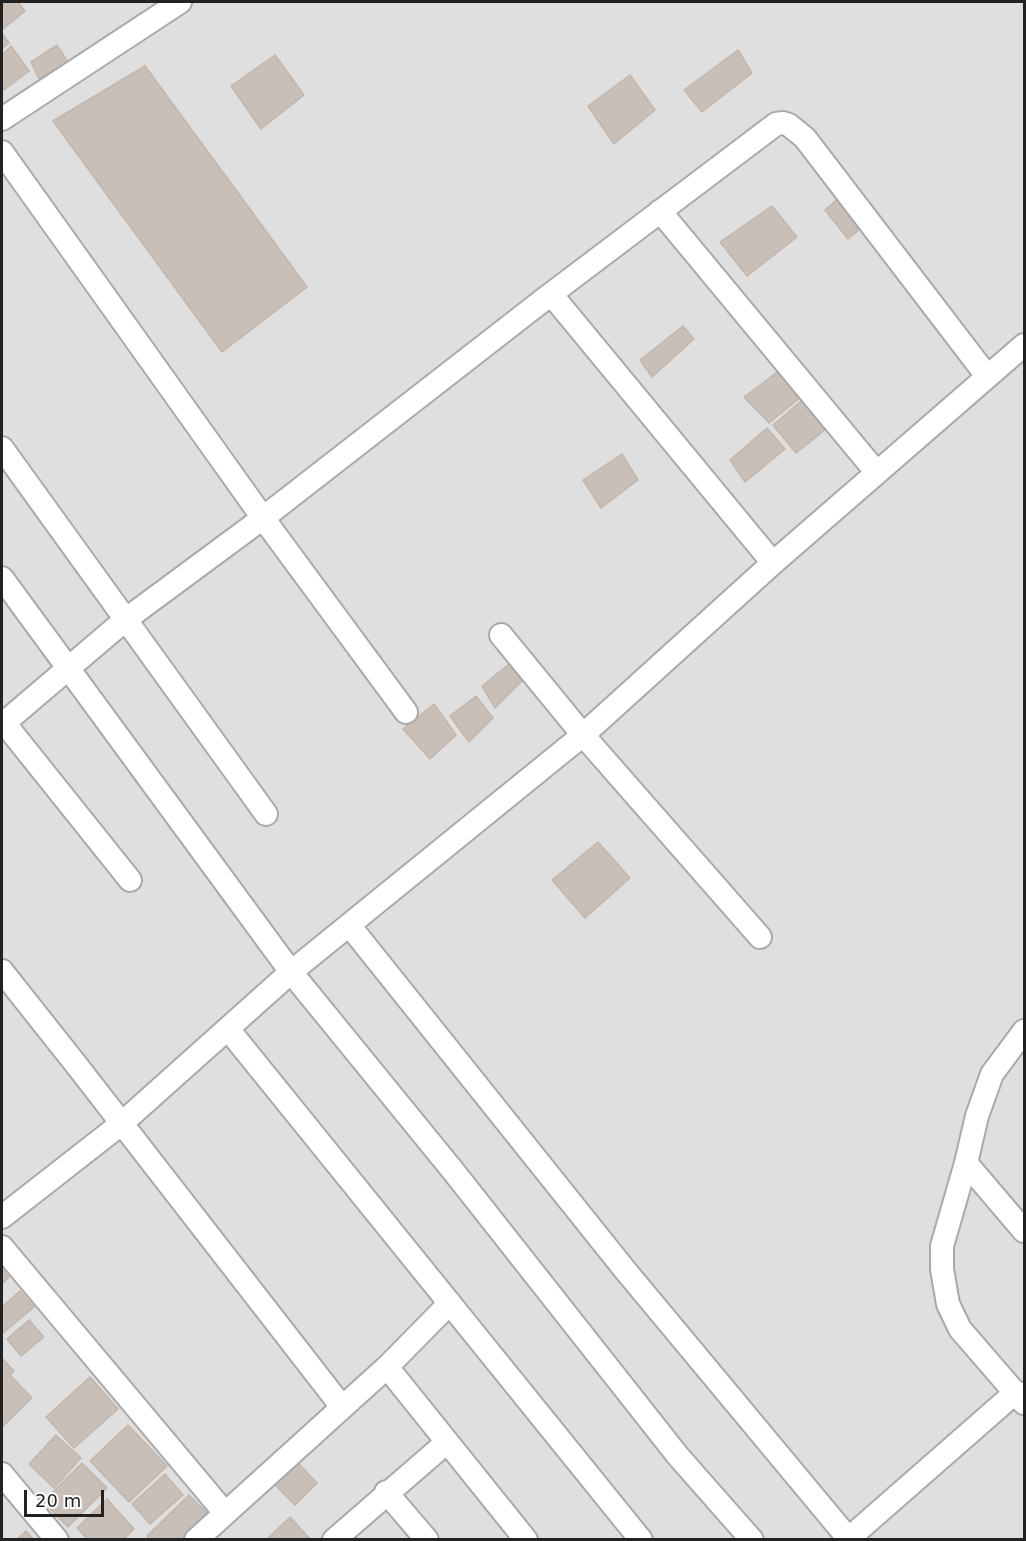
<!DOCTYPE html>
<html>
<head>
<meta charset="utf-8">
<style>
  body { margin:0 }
  #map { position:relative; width:1026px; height:1541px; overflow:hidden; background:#f2efe9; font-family:"DejaVu Sans",sans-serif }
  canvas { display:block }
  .frame { position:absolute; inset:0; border:3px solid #222; pointer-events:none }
  .scale { position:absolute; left:24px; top:1490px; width:80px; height:27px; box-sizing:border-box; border:3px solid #222; border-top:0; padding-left:8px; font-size:18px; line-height:21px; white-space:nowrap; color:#222; -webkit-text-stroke:4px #fff; paint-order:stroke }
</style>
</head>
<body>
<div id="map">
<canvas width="1026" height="1541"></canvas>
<div class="frame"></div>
<div class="scale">20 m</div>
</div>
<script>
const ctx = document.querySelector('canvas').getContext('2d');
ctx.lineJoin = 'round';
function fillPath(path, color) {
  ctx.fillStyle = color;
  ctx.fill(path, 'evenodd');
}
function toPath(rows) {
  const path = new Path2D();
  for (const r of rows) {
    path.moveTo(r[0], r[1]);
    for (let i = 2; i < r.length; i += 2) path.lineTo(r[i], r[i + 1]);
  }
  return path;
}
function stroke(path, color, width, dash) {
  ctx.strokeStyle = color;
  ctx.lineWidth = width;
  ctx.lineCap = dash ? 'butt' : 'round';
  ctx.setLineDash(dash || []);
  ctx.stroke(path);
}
fillPath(toPath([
  [2,2,1024,2,1024,1539,2,1539]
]), '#e0dfdf');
const building = toPath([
  [2,2,18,2,25,11,2,30,2,2],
  [2,33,9,43,2,49,2,33],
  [57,45,68,62,39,79,31,62,57,45],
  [11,46,29,71,4,90,2,87,2,55,11,46],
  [738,50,752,73,702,112,684,90,738,50],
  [275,55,304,95,261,129,231,86,275,55],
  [145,66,307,287,222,352,53,121,145,66],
  [630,75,655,110,614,144,588,106,630,75],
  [843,194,866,224,848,239,825,210,843,194],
  [772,206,797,237,747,276,720,242,772,206],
  [683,326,694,339,652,377,640,360,683,326],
  [784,367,806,393,769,423,744,397,784,367],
  [807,396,835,422,796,453,773,425,807,396],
  [767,428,785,449,745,482,730,460,767,428],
  [622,454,638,480,601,508,583,480,622,454],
  [514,660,528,675,495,708,482,686,514,660],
  [476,696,493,718,469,742,450,716,476,696],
  [434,704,456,735,430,759,403,729,434,704],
  [598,842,630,878,585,918,552,880,598,842],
  [2,1269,9,1277,2,1284,2,1269],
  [20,1291,34,1307,3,1333,2,1331,2,1307,20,1291],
  [29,1320,44,1337,21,1356,7,1339,29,1320],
  [2,1358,14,1371,10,1375,32,1398,2,1427,2,1358],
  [90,1377,118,1409,74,1448,46,1417,90,1377],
  [128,1425,167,1466,129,1502,90,1461,128,1425],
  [56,1435,81,1458,54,1488,29,1464,56,1435],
  [295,1460,317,1483,295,1505,272,1482,295,1460],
  [82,1463,107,1488,68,1527,43,1502,82,1463],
  [165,1474,183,1495,150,1524,132,1504,165,1474],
  [189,1495,211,1517,187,1540,150,1540,147,1536,189,1495],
  [107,1499,134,1529,123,1540,88,1540,77,1528,107,1499],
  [290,1517,311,1540,266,1540,290,1517],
  [26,1531,34,1540,16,1540,26,1531]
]);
fillPath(building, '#c7bfb8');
stroke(building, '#c4b6ab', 1.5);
const minor = toPath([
  [2,119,180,2],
  [2,152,263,518,406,712],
  [660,211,877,473],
  [551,294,776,124,783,123,789,125,805,138,987,376],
  [2,448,266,814],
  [2,578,291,972,454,1172,678,1456,752,1540],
  [501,635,583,735,760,937],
  [2,720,130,880],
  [4,723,125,620,263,518,551,294,773,563],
  [349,925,625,1270,848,1538],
  [2,971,78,1067,342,1407],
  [228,1029,641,1540],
  [1024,1031,992,1074,977,1116,966,1163,942,1246,942,1269,948,1304,960,1329,1024,1403],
  [966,1163,1024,1231],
  [2,1217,121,1124,291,972,583,735,773,563,1024,345],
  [2,1247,225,1513],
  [387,1367,526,1540],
  [2,1474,57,1540],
  [386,1492,427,1540],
  [196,1540,387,1367,450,1303],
  [334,1540,447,1442],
  [847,1540,1016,1392]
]);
stroke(minor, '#a9a9a9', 26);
stroke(minor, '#fff', 22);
</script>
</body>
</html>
